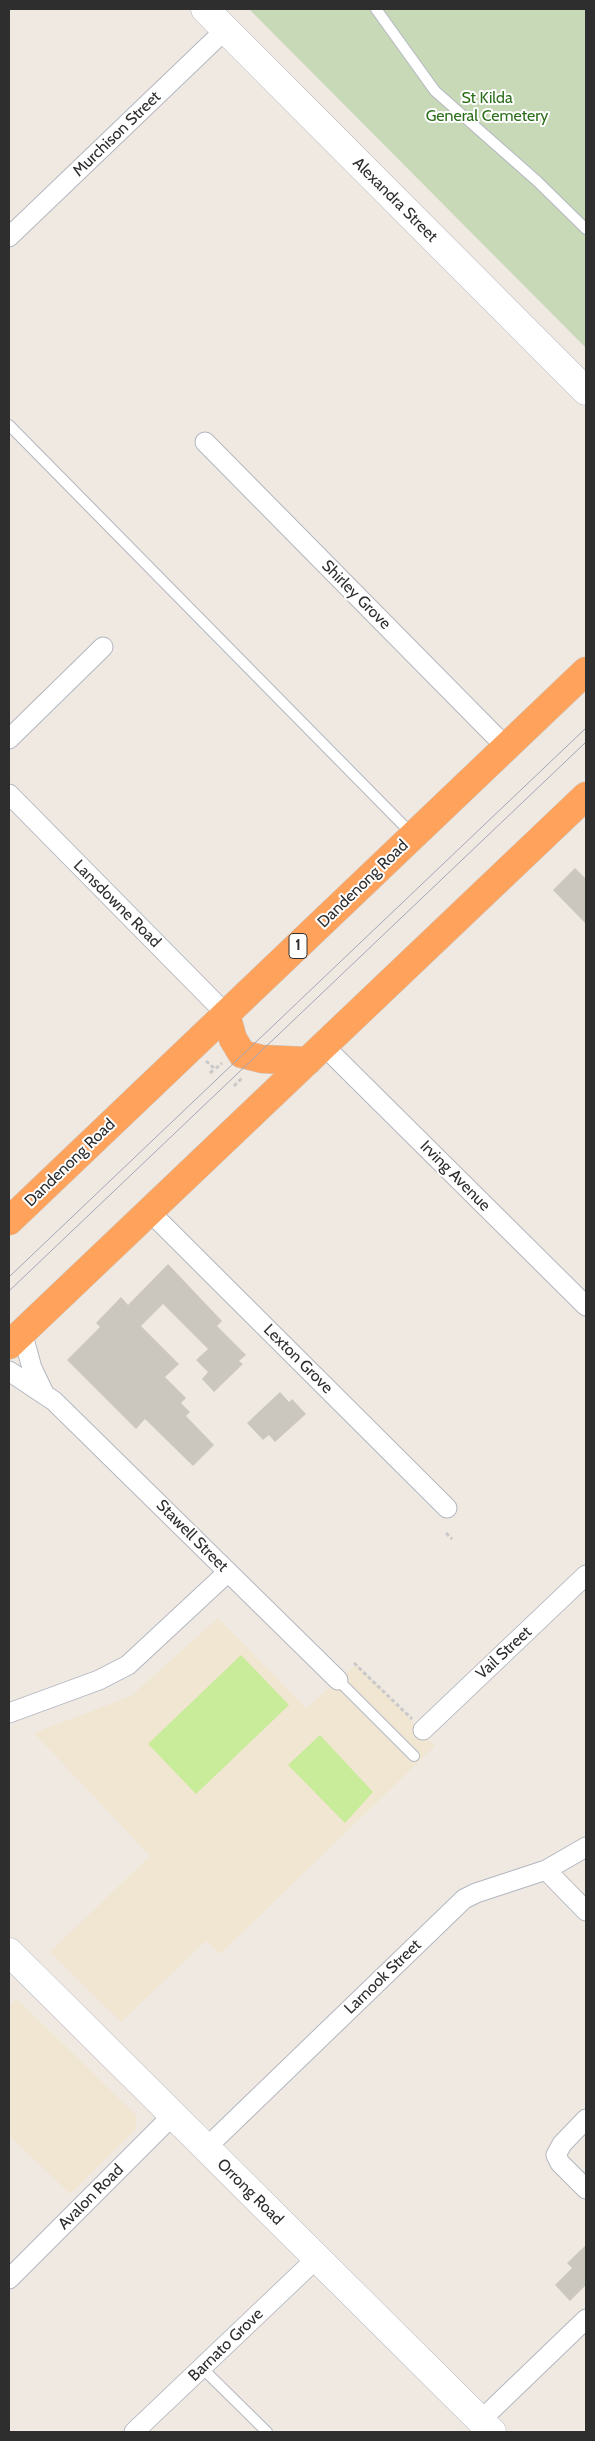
<!DOCTYPE html>
<html>
<head>
<meta charset="utf-8">
<style>
  body { margin:0 }
  #map { position:relative; width:595px; height:2441px; overflow:hidden; background:#efe9e1; font-family:Cabin,sans-serif }
  canvas { display:block }
  .frame { position:absolute; inset:0; border:10px solid #2e2e2e; pointer-events:none }
</style>
</head>
<body>
<div id="map">
<canvas width="595" height="2441"></canvas>
<div class="frame"></div>
</div>
<script>
const ctx = document.querySelector('canvas').getContext('2d');
ctx.lineJoin = 'round';
function fillPath(path, color) {
  ctx.fillStyle = color;
  ctx.fill(path, 'evenodd');
}
function toPath(rows) {
  const path = new Path2D();
  for (const r of rows) {
    path.moveTo(r[0], r[1]);
    for (let i = 2; i < r.length; i += 2) path.lineTo(r[i], r[i + 1]);
  }
  return path;
}
function stroke(path, color, width, dash) {
  ctx.strokeStyle = color;
  ctx.lineWidth = width;
  ctx.lineCap = dash ? 'butt' : 'round';
  ctx.setLineDash(dash || []);
  ctx.stroke(path);
}
function drawText(font, color, halo, rows, align = 'center') {
  ctx.font = font + ' Cabin,sans-serif';
  ctx.lineWidth = 4;
  ctx.setLineDash([]);
  ctx.textBaseline = 'middle';
  ctx.strokeStyle = halo;
  ctx.fillStyle = color;
  for (const [text, x, y, turn = 0] of rows) {
    ctx.save();
    ctx.translate(x, y);
    ctx.rotate((+turn || 0) * Math.PI / 180);
    ctx.textAlign = isNaN(turn) ? turn : align;
    if (halo) ctx.strokeText(text, 0, 0);
    ctx.fillText(text, 0, 0);
    ctx.restore();
  }
}
fillPath(toPath([
  [218,1618,306,1708,357,1664,435,1746,220,1954,206,1941,121,2022,50,1952,150,1856,34,1733,131,1696],
  [17,1999,136,2115,136,2129,70,2194,9,2135,9,2006]
]), '#f0e6d1');
fillPath(toPath([
  [249,9,586,9,586,348]
]), '#c8d9b8');
fillPath(toPath([
  [241,1655,289,1705,196,1794,148,1744],
  [320,1735,373,1792,345,1823,288,1765]
]), '#c9ec9a');
fillPath(toPath([
  [575,868,586,879,586,924,553,890],
  [168,1264,222,1321,217,1326,246,1355,239,1361,243,1364,214,1392,202,1379,208,1372,196,1360,208,1349,163,1304,141,1326,179,1364,165,1377,186,1398,181,1403,190,1412,186,1416,214,1445,193,1466,145,1419,136,1429,67,1360,100,1327,96,1323,121,1297,128,1305],
  [280,1392,289,1402,292,1399,306,1414,275,1442,269,1435,263,1440,247,1423],
  [586,2245,586,2285,570,2301,555,2285,572,2268,567,2263]
]), '#cbc7bf');
const lane = toPath([
  [376,9,435,91,537,181,586,229],
  [9,425,413,835],
  [338,1680,414,1756],
  [202,2368,267,2432]
]);
const street = toPath([
  [9,237,225,30],
  [205,442,506,747],
  [9,739,103,647],
  [9,794,226,1014],
  [324,1046,586,1306],
  [149,1211,447,1508],
  [22,1332,32,1368,44,1393],
  [9,1371,54,1401,338,1680],
  [9,1713,99,1680,128,1665,228,1572],
  [423,1730,586,1575],
  [546,1870,586,1911],
  [586,2119,562,2144,556,2155,560,2163,586,2189],
  [206,2148,464,1899,476,1893,546,1870,586,1847],
  [9,2279,173,2115],
  [480,2421,586,2319],
  [134,2432,317,2258]
]);
const secondary = toPath([
  [205,9,586,391],
  [9,1952,492,2432]
]);
const highway = toPath([
  [226,1014,233,1039,242,1054,262,1059,308,1061],
  [9,1221,586,671],
  [9,1345,586,796]
]);
stroke(lane, '#b4b7c1', 12);
stroke(street, '#b4b7c1', 21);
stroke(secondary, '#b4b7c1', 29);
stroke(highway, '#c9c9c9', 29);
stroke(toPath([
  [206,1061,215,1069,222,1063],
  [210,1073,215,1069],
  [234,1086,243,1077],
  [446,1533,452,1539],
  [354,1663,412,1719]
]), '#c9c9c9', 3, [4, 2.5]);
stroke(lane, '#fff', 10);
stroke(street, '#fff', 19);
stroke(secondary, '#fff', 28);
stroke(highway, '#ffa35c', 28);
stroke(toPath([
  [9,1277,586,728],
  [9,1291,586,742]
]), '#a3a6b8', 1);
for (const [x, y, w] of [
  [298,946,18]
]) {
  const box = new Path2D();
  box.roundRect(x - w / 2, y - 12.5, w, 25, 4);
  ctx.fillStyle = '#fff';
  ctx.fill(box);
  stroke(box, '#2e2e2e', 1);
}
drawText('bold 15px', '#2e2e2e', null, [
  ["1",298,946]
]);
drawText('16px', '#2c6e1b', '#fff', [
  ["St Kilda",487,98],
  ["General Cemetery",487,116]
]);
drawText('16px', '#2e2e2e', '#fff', [
  ["Murchison Street",117,134,-44],
  ["Alexandra Street",395,200,45],
  ["Shirley Grove",356,595,45],
  ["Dandenong Road",363,884,-44],
  ["Lansdowne Road",117,904,45],
  ["Dandenong Road",70,1163,-44],
  ["Irving Avenue",455,1176,45],
  ["Lexton Grove",298,1359,45],
  ["Stawell Street",192,1536,45],
  ["Vail Street",504,1653,-43],
  ["Larnook Street",383,1977,-44],
  ["Orrong Road",250,2192,45],
  ["Avalon Road",91,2197,-45],
  ["Barnato Grove",226,2345,-44]
]);
</script>
</body>
</html>
